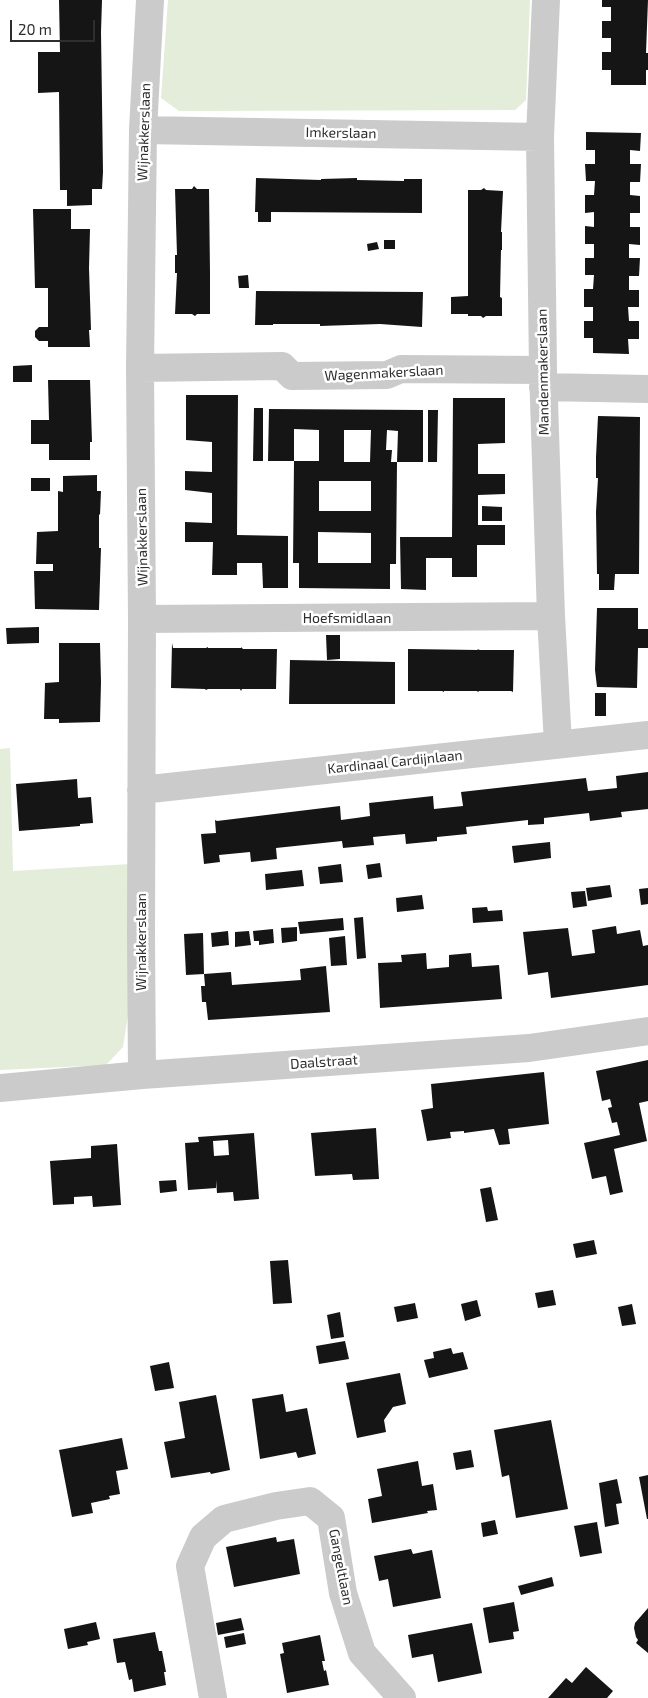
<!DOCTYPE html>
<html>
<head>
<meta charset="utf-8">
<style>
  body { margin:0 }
  #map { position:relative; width:648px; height:1698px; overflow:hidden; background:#fff; font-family:"Exo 2",sans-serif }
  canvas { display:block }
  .scale { position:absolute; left:10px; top:20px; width:85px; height:22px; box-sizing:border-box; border:2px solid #2e2e2e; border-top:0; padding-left:6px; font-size:15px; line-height:18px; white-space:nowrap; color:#2e2e2e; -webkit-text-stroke:4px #fff; paint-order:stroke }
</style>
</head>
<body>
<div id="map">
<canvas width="648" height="1698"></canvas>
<div class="scale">20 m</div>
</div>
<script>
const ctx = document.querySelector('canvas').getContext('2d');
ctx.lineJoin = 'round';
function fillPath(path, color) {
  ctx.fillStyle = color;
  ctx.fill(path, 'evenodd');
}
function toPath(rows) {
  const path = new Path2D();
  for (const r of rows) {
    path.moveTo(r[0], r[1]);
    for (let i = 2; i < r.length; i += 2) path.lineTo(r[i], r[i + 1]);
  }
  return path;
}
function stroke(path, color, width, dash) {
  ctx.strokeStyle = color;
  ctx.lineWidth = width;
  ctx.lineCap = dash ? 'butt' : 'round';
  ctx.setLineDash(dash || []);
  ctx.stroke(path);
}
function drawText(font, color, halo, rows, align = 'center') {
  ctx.font = font + ' "Exo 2",sans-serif';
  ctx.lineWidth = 5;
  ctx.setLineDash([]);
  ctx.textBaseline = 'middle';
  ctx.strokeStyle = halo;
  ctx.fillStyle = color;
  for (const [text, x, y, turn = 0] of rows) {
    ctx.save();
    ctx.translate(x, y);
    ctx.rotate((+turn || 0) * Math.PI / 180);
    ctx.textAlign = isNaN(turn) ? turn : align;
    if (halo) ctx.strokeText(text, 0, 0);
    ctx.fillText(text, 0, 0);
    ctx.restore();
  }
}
fillPath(toPath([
  [168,0,530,0,526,100,515,110,179,111,161,98],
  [10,748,13,871,130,864,131,996,123,1047,106,1065,0,1070,0,749]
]), '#e4ecda');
fillPath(toPath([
  [59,0,102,0,101,32,103,172,102,189,92,189,92,205,67,206,67,190,60,190,59,92,38,93,38,52,60,52],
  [602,0,648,0,646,53,648,53,648,70,646,70,646,85,611,85,611,70,602,70,602,52,611,52,611,38,602,38,602,21,611,21,611,7,602,7],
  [586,132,641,133,640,151,630,150,630,164,641,164,640,182,630,182,630,195,640,196,640,213,630,213,630,227,640,227,640,245,629,244,629,258,640,258,639,276,629,276,629,290,639,290,639,307,628,307,629,321,639,321,639,339,628,339,629,354,593,353,593,338,584,338,584,321,593,321,593,307,584,307,584,289,593,289,594,275,585,275,585,258,594,258,594,244,585,244,585,226,594,227,594,212,585,213,585,195,594,195,595,181,586,181,585,164,595,164,595,150,586,150],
  [256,178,321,180,321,179,357,178,357,180,404,181,404,179,422,179,422,213,271,212,271,222,258,222,258,212,255,212],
  [194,186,197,189,209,189,210,273,210,314,197,314,195,316,192,314,175,314,177,273,175,273,175,255,177,255,175,189,192,189],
  [484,188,486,190,503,191,501,232,502,232,502,250,501,250,500,297,502,298,502,316,486,316,483,318,481,316,468,316,468,314,451,314,451,297,468,296,468,190,481,190],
  [33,209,71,209,71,229,90,229,89,268,91,330,89,330,90,347,48,347,48,341,39,341,35,337,35,331,39,327,48,327,48,288,35,288],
  [384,240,395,240,395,249,384,249],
  [377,242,379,249,368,251,367,244],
  [248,275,249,288,239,288,238,276],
  [256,291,423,292,422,327,380,324,320,326,320,324,273,324,273,325,255,325],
  [32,365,32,382,13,382,13,366],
  [48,380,90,380,92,442,90,442,90,460,49,460,49,444,31,444,31,420,49,420],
  [186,395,238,395,237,535,288,536,288,588,263,588,262,563,237,563,237,575,212,575,213,542,185,542,185,522,212,523,212,493,185,490,185,471,212,472,212,442,186,440],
  [453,398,505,398,505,443,478,444,478,474,505,474,505,494,478,495,478,525,505,525,505,545,477,545,477,577,452,577,452,558,426,558,426,590,401,589,400,537,452,537],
  [254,408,263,408,263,461,253,461],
  [269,409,423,410,423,462,397,462,398,431,387,430,386,450,392,450,391,462,397,462,396,564,390,564,390,589,299,588,299,563,293,563,294,461,268,461],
  [294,429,319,430,319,461,294,461],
  [344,430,371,430,370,462,344,462],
  [319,481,371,481,371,511,319,511],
  [318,532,371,533,371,563,318,563],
  [428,410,438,410,437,462,428,462],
  [598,416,640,417,639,574,615,574,614,590,599,590,599,574,597,574,596,512,598,478,596,478,596,457],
  [97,475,97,491,101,491,100,515,99,514,99,548,101,548,99,610,35,609,34,571,53,571,53,564,36,564,37,532,58,531,58,491,63,492,63,476],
  [31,478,50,478,50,491,31,491],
  [482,506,502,507,502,521,482,521],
  [597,608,638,608,638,629,648,629,648,648,638,648,637,688,597,687,595,670],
  [39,627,39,643,7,644,6,628],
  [326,635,340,635,340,659,327,660],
  [59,643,100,643,101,682,100,722,59,723,59,719,44,719,45,683,59,682],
  [172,643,173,648,206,648,208,647,208,648,241,648,241,647,243,649,277,649,276,689,242,689,241,691,240,689,208,689,206,690,205,689,171,688],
  [408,649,478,650,477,649,480,650,514,650,513,692,511,691,479,691,478,692,477,691,444,691,444,692,442,691,408,691],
  [290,660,395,662,395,704,289,704],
  [595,693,606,693,606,716,595,716],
  [648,772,648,809,621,812,622,817,590,821,589,813,544,818,544,824,528,825,528,820,466,827,467,834,437,837,437,841,406,844,405,834,373,837,374,845,343,848,342,841,276,848,277,859,251,862,250,852,219,855,220,862,204,864,201,834,216,833,215,820,217,821,340,806,341,820,356,818,370,816,369,803,433,796,434,809,463,806,461,792,586,778,588,791,617,788,616,776],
  [77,779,78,798,91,797,93,823,80,824,80,826,19,831,16,784],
  [550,842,551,858,514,863,512,846],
  [380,863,382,877,368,879,366,865],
  [341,864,343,882,320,884,318,867],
  [302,870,304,886,266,890,265,874],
  [610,885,612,897,588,901,586,888],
  [648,888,648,904,641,905,639,889],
  [585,891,587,906,573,908,571,892],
  [422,895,424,909,397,912,396,898],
  [487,907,488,911,502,910,503,921,473,923,472,908],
  [363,917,366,958,357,959,354,918],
  [343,918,344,930,300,934,298,922],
  [616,926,617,934,640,930,643,946,648,945,648,985,551,998,548,972,528,975,523,932,568,928,572,956,595,953,592,930],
  [297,927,297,941,282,943,281,928],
  [273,929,274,943,259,945,259,941,254,941,253,931],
  [228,931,229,945,212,947,211,933],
  [249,931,251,945,235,947,235,932],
  [203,933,204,974,186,975,184,934],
  [345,936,347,965,331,966,329,938],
  [426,953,427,969,449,967,449,955,471,953,472,967,499,965,502,999,380,1008,378,963,402,962,401,955],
  [326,966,330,1012,208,1020,206,1002,202,1002,201,986,205,986,204,974,231,972,232,985,301,980,300,969],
  [648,1060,648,1101,639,1103,647,1141,614,1149,623,1192,610,1195,606,1176,592,1179,584,1143,620,1135,617,1122,612,1123,608,1108,612,1107,610,1099,602,1101,596,1071],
  [544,1072,549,1124,508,1129,510,1144,499,1145,494,1129,464,1133,464,1131,450,1132,451,1138,427,1141,421,1110,433,1108,431,1084],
  [376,1128,379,1179,353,1180,352,1174,315,1176,311,1133],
  [254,1133,259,1199,234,1201,233,1192,217,1193,216,1180,216,1188,188,1190,185,1143,199,1142,198,1137],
  [228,1140,229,1155,214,1156,213,1141],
  [117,1144,121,1205,93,1207,92,1196,74,1197,74,1204,53,1205,50,1161,91,1158,91,1146],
  [176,1180,177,1191,160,1193,159,1181],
  [491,1187,498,1220,486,1222,480,1189],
  [594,1240,597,1254,576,1258,573,1244],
  [288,1260,292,1303,273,1304,270,1261],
  [553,1290,556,1305,538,1308,535,1293],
  [477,1300,481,1316,465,1321,461,1304],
  [415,1303,418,1318,397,1322,394,1307],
  [632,1304,636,1324,622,1326,618,1307],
  [340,1312,344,1337,331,1339,327,1315],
  [345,1341,349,1359,319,1364,316,1346],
  [451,1348,453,1354,463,1352,468,1369,429,1378,424,1360,434,1358,433,1352],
  [169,1362,174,1388,155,1391,150,1366],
  [400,1373,406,1404,393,1407,384,1420,386,1432,357,1438,346,1383],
  [283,1394,286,1412,307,1408,316,1454,298,1458,296,1452,260,1459,252,1399],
  [216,1395,230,1470,211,1474,210,1472,171,1478,164,1442,185,1438,179,1402],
  [551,1420,568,1509,516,1518,509,1475,502,1477,494,1430],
  [122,1438,128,1469,116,1471,120,1494,109,1496,110,1499,91,1503,93,1513,72,1517,59,1450],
  [471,1450,474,1467,456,1470,453,1453],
  [418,1461,422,1486,433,1484,437,1510,427,1511,428,1513,372,1523,368,1499,382,1496,377,1469],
  [648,1475,648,1519,647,1519,639,1477],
  [617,1479,622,1503,616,1504,619,1524,605,1527,599,1483],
  [495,1520,498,1534,483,1537,481,1523],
  [597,1522,602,1553,580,1557,574,1526],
  [276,1537,277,1542,294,1539,300,1574,234,1587,226,1547],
  [411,1549,413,1554,432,1550,441,1598,393,1607,388,1579,379,1581,374,1556],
  [552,1577,554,1586,521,1595,518,1586],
  [514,1602,519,1631,513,1632,514,1639,489,1643,483,1608],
  [648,1608,648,1653,636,1643,638,1640,636,1637,634,1628,635,1623],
  [241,1618,244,1630,218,1635,216,1623],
  [96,1622,100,1639,87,1642,88,1645,68,1649,64,1629],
  [472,1623,482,1673,438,1682,433,1654,412,1658,408,1635],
  [155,1632,159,1651,162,1651,166,1672,164,1672,166,1685,134,1692,132,1679,129,1680,125,1662,117,1663,113,1639],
  [244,1633,246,1644,226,1648,224,1637],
  [320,1635,325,1661,322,1661,324,1671,326,1670,329,1685,287,1693,280,1654,284,1653,282,1643],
  [586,1667,613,1691,607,1698,548,1698,566,1678,572,1683]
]), '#151515');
stroke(toPath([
  [546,0,540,137,543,370,551,616,558,744],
  [143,130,540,137],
  [140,368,282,366,292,376,387,375,401,369,543,370],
  [543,387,648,389],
  [142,619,551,616],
  [141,790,648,735],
  [142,1075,141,934,142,619,140,368,143,130,150,0],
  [0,1088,142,1075,529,1048,648,1031],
  [213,1698,190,1566,203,1537,224,1519,276,1506,310,1501,331,1518,343,1593,362,1653,402,1698]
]), '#cbcbcb', 28);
drawText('14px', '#2e2e2e', '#fff', [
  ["Wijnakkerslaan",144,132,-88],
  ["Imkerslaan",341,133,1],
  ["Mandenmakerslaan",543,372,-91],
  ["Wagenmakerslaan",384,373,-3],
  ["Wijnakkerslaan",142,537,-91],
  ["Hoefsmidlaan",347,618],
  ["Kardinaal Cardijnlaan",395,762,-6],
  ["Wijnakkerslaan",141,942,-90],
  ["Daalstraat",324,1062,-4],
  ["Gangeltlaan",341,1567,79]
]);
</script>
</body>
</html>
